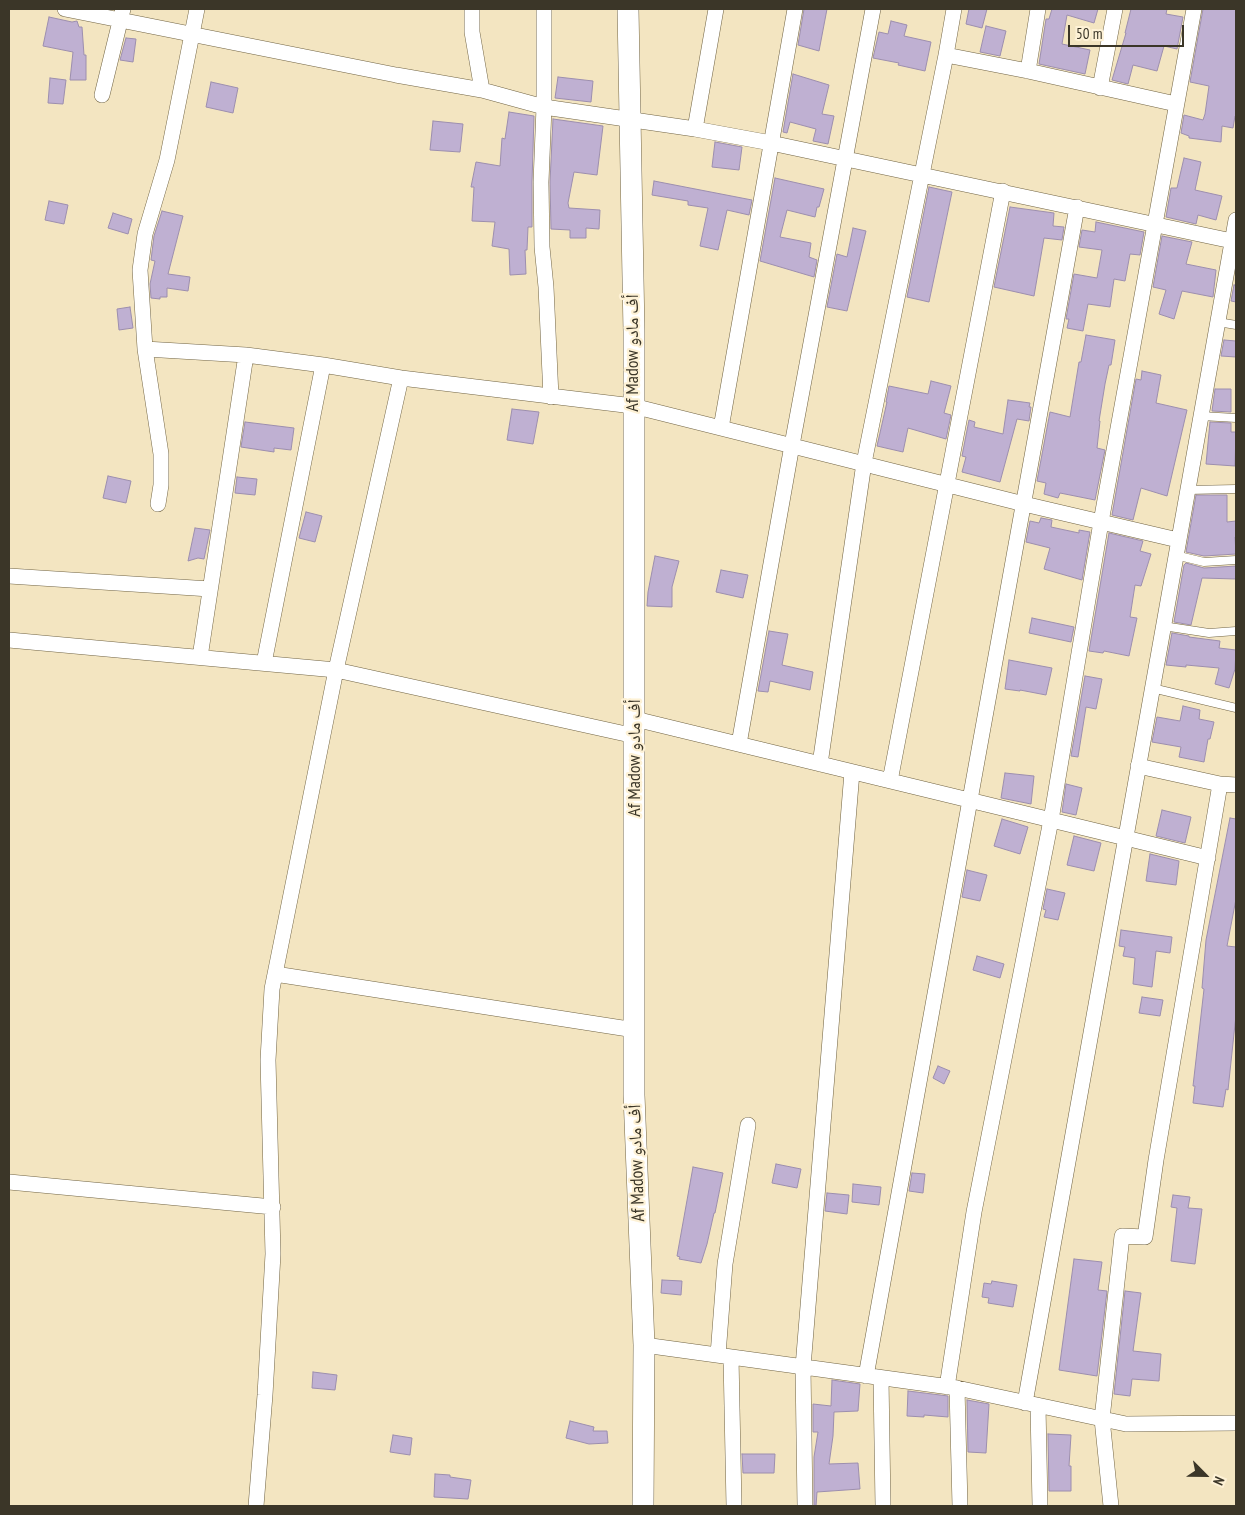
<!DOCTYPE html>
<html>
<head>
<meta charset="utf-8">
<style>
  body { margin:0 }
  #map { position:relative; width:1245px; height:1515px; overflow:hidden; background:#f3e5c1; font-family:"PT Sans Narrow",sans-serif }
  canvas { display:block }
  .frame { position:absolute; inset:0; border:10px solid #3b3628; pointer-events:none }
  .north { position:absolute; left:1180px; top:1450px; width:50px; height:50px; -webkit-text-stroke:4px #fef2d6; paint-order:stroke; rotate:113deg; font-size:14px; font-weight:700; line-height:20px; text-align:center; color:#3b3628 }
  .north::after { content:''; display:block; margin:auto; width:18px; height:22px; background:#3b3628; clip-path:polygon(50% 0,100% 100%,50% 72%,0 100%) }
  .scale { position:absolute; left:1068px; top:25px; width:116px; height:22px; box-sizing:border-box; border:2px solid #3b3628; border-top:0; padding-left:6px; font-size:15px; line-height:18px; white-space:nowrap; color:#3b3628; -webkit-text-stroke:4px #fef2d6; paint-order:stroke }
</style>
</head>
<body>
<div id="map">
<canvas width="1245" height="1515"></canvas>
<div class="frame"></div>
<div class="north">N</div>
<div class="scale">50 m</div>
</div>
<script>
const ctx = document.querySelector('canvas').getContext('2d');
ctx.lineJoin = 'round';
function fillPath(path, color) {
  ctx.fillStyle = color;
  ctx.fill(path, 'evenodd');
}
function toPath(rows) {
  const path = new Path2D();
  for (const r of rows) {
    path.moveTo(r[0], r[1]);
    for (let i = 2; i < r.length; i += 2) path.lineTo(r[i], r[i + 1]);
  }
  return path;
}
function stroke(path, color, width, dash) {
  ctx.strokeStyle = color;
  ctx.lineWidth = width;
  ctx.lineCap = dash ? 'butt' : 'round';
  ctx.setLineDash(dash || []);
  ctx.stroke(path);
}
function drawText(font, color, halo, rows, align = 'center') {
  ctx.font = font + ' "PT Sans Narrow","Noto Naskh Arabic",sans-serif';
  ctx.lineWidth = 4.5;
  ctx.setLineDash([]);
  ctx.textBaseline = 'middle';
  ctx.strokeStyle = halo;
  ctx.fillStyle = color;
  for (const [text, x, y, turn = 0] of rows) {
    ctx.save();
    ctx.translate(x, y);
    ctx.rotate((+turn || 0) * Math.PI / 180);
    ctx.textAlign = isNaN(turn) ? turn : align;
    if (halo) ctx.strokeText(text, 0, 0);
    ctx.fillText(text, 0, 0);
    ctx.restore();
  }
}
const building = toPath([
  [804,9,827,9,819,51,798,45,804,9],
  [969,9,987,9,982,28,966,24,969,9],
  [1052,9,1098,9,1094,23,1067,15,1062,44,1090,50,1085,74,1039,64,1046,19,1049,19,1052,9],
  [1131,9,1167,9,1166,14,1183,17,1177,49,1164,46,1157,71,1133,65,1128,84,1112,80,1126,33,1125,33,1131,9],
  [1203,9,1236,9,1236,116,1235,116,1233,128,1222,126,1221,142,1189,138,1189,136,1181,133,1184,115,1203,120,1205,114,1209,86,1190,82,1203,9],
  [49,17,72,22,77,21,79,27,82,27,84,55,86,55,86,80,70,80,73,52,43,46,49,17],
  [891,21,907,25,904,36,931,42,925,71,898,65,899,63,873,58,879,32,888,34,891,21],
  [986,26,1006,31,1000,56,980,52,986,26],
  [126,38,136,39,133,62,120,60,126,38],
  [793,74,829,85,822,114,834,116,828,144,813,141,816,129,790,122,787,133,783,132,793,74],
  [558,77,593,81,591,102,555,98,558,77],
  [50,78,66,80,63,104,48,103,50,78],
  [211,82,238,88,233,113,206,107,211,82],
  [509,112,534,116,532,182,532,227,528,227,527,250,525,250,526,274,510,275,509,249,492,246,495,222,472,221,474,187,471,187,476,162,500,166,502,138,505,139,509,112],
  [553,119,603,126,597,175,574,172,568,203,569,208,600,210,599,229,586,228,586,238,570,238,570,230,551,229,550,182,553,119],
  [433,121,463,124,460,152,430,150,433,121],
  [715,142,742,147,739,170,712,167,715,142],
  [1184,158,1201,162,1195,190,1222,196,1216,220,1198,215,1196,224,1166,217,1171,188,1177,188,1184,158],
  [775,178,824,189,819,207,817,207,815,217,787,210,780,237,811,243,809,257,817,260,814,277,760,261,775,178],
  [654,181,752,200,749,215,727,210,718,250,700,246,708,208,688,205,688,201,652,195,654,181],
  [929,187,952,192,929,302,907,297,929,187],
  [49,201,68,205,64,224,45,220,49,201],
  [1010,207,1054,213,1053,226,1064,227,1062,240,1044,238,1034,296,994,287,1010,207],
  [162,211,183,216,168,274,190,277,188,291,167,288,167,297,160,297,160,299,151,298,150,284,155,261,151,260,154,236,162,211],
  [113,213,132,219,128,234,108,228,113,213],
  [1096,222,1144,232,1140,255,1130,254,1125,281,1114,279,1110,307,1088,304,1083,331,1067,328,1069,319,1066,319,1074,274,1097,278,1102,250,1079,247,1082,230,1095,232,1096,222],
  [853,228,866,231,847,311,827,307,837,254,847,257,853,228],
  [1162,236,1192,242,1186,264,1216,270,1213,297,1182,291,1174,319,1159,314,1166,290,1153,287,1162,236],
  [1234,285,1236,285,1236,302,1231,301,1234,285],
  [130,307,133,328,119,330,117,309,130,307],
  [1086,335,1115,340,1111,365,1109,365,1105,384,1099,421,1100,421,1097,448,1105,450,1095,500,1060,493,1058,498,1044,494,1046,483,1037,481,1050,412,1070,417,1079,362,1081,362,1086,335],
  [1224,340,1236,341,1236,357,1221,356,1224,340],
  [1142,371,1161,375,1156,403,1187,410,1167,496,1141,488,1133,520,1112,515,1136,379,1141,380,1142,371],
  [931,381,951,386,944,413,951,415,946,439,908,428,903,452,877,446,887,402,886,402,889,386,928,394,931,381],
  [1215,389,1231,389,1231,412,1212,411,1215,389],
  [1008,400,1030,403,1029,407,1031,407,1029,421,1017,419,1000,482,962,472,966,457,962,456,969,420,975,422,974,427,1003,434,1008,400],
  [512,409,539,412,533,444,507,440,512,409],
  [245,422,294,428,291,450,274,448,274,452,241,447,245,422],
  [1210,422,1231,423,1231,432,1236,432,1235,466,1206,464,1210,422],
  [108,476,131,481,126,503,103,498,108,476],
  [237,477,257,479,255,495,235,493,237,477],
  [1196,495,1227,495,1227,522,1236,521,1236,537,1235,537,1236,554,1204,556,1186,552,1196,495],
  [306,512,322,516,315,542,299,538,306,512],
  [1041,518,1052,520,1051,527,1079,533,1079,530,1090,532,1082,580,1044,569,1050,548,1026,542,1030,521,1039,523,1041,518],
  [195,528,210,530,204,559,198,558,188,561,195,528],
  [1109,533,1143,541,1140,551,1151,554,1141,586,1135,585,1130,617,1137,618,1129,656,1104,651,1103,653,1089,651,1109,533],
  [655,556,679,561,672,587,672,607,647,606,648,592,655,556],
  [1186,563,1204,568,1236,566,1236,579,1202,578,1191,625,1174,622,1184,565,1186,563],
  [721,570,748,575,743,598,716,592,721,570],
  [1032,618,1074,627,1071,642,1029,633,1032,618],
  [769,631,788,634,782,665,813,672,810,690,770,681,768,692,758,691,769,631],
  [1172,633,1189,636,1189,637,1220,641,1219,648,1236,650,1235,669,1229,688,1215,684,1219,668,1186,665,1186,667,1166,665,1172,633],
  [1009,660,1052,668,1046,695,1020,690,1020,691,1005,689,1009,660],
  [1085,676,1102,679,1096,709,1086,707,1078,757,1071,756,1085,676],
  [1183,706,1200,710,1199,719,1214,722,1210,739,1208,739,1204,762,1179,757,1181,747,1152,742,1157,717,1180,721,1183,706],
  [1005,773,1034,776,1031,804,1001,798,1005,773],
  [1066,784,1082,788,1076,815,1062,812,1066,784],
  [1162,810,1191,817,1185,843,1156,836,1162,810],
  [1230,818,1236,819,1236,899,1227,946,1236,947,1236,1015,1228,1090,1226,1089,1223,1107,1193,1103,1195,1086,1193,1086,1204,989,1202,988,1206,940,1230,818],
  [1002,819,1028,827,1020,854,994,846,1002,819],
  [1074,836,1101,843,1094,871,1067,865,1074,836],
  [1150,854,1179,861,1176,885,1146,881,1150,854],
  [967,870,987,875,980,901,962,897,967,870],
  [1047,889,1065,893,1058,920,1044,917,1046,910,1043,909,1047,889],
  [1121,930,1172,937,1170,953,1156,951,1152,987,1133,984,1135,958,1123,956,1125,947,1119,946,1121,930],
  [977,956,1004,964,1000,978,973,970,977,956],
  [1142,997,1163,1000,1160,1016,1139,1013,1142,997],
  [938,1066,950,1071,944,1084,933,1078,938,1066],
  [776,1164,801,1169,797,1188,772,1183,776,1164],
  [693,1167,723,1173,715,1213,714,1213,707,1244,701,1263,679,1259,680,1257,677,1256,693,1167],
  [912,1173,925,1174,923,1193,909,1191,912,1173],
  [853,1184,881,1187,879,1205,852,1202,853,1184],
  [827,1193,849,1195,847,1214,825,1211,827,1193],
  [1173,1195,1190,1197,1188,1208,1202,1209,1195,1264,1171,1261,1177,1208,1171,1207,1173,1195],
  [1074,1259,1102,1262,1098,1290,1107,1291,1097,1376,1059,1370,1074,1259],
  [662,1280,682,1281,681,1295,661,1293,662,1280],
  [992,1281,1017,1285,1013,1307,988,1303,989,1298,982,1297,984,1283,991,1284,992,1281],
  [1125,1291,1141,1293,1133,1351,1161,1354,1159,1381,1132,1379,1130,1396,1114,1394,1125,1291],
  [313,1372,337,1375,335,1390,312,1388,313,1372],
  [832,1380,860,1384,858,1411,834,1412,833,1436,829,1464,858,1463,860,1489,817,1492,816,1506,814,1506,814,1457,818,1432,813,1432,813,1404,831,1406,832,1380],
  [908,1391,948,1396,948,1417,924,1415,924,1417,907,1416,908,1391],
  [967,1400,989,1404,986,1453,968,1452,967,1400],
  [570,1421,594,1427,593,1431,607,1431,608,1443,589,1444,566,1438,570,1421],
  [1048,1434,1071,1435,1069,1466,1071,1466,1071,1491,1049,1491,1048,1434],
  [393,1435,412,1438,410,1455,390,1452,393,1435],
  [742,1454,775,1454,774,1473,743,1473,742,1454],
  [435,1474,450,1475,450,1477,471,1480,468,1499,434,1497,435,1474]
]);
fillPath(building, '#bfb0d2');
stroke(building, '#9c8eae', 1);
const lane = toPath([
  [1218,322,1236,325],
  [1201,416,1236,418],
  [1187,490,1236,489],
  [1175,555,1204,562,1236,560],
  [1163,626,1209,633,1236,631],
  [1152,688,1236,708]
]);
const street = toPath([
  [65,9,396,75,482,90,544,107,695,129,771,143,1232,241],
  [472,9,472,32,482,90],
  [544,9,544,107,541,182,542,247,546,287,551,397],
  [946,55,954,9],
  [1028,71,1038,9],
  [1100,88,1115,9],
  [102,95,123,9],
  [695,129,716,9],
  [145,349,246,355,323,365,401,378,633,406,1024,504,1178,540],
  [721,428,795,9],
  [158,504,161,485,161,454,145,349,140,270,145,234,167,160,197,9],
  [9,576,210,589],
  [9,640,336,670,635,736],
  [200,657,246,355],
  [264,663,323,365],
  [635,719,1208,858],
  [739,744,792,445,873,9],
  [820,764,864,463,946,55,1028,71,1176,104],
  [1138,766,1220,784,1236,785],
  [890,781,1003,191],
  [275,974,635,1030],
  [9,1182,273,1207],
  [644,1345,957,1388,1126,1424,1236,1423],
  [718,1355,725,1264,748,1125],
  [731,1357,734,1506],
  [866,1376,1077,207],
  [881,1378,883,1506],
  [947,1387,974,1212,1051,820,1101,522,1194,9],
  [957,1388,960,1506],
  [1025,1403,1236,220],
  [1038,1406,1040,1506],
  [256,1506,265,1395,273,1254,268,1060,272,989,336,670,401,378],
  [805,1506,803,1367,852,772],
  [1111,1506,1102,1419,1122,1236,1145,1237,1156,1160,1220,784]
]);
const secondary = toPath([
  [628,9,634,332,634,1095,644,1345,643,1506]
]);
stroke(lane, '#726545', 9);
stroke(street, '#726545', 16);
stroke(secondary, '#726545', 22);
stroke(lane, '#fff', 8);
stroke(street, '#fff', 15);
stroke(secondary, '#fff', 21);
drawText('18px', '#3b3628', '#fef2d6', [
  ["Af Madow أف مادو",633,353,-90],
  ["Af Madow أف مادو",635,758,-90],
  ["Af Madow أف مادو",637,1163,-92]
]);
</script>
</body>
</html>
